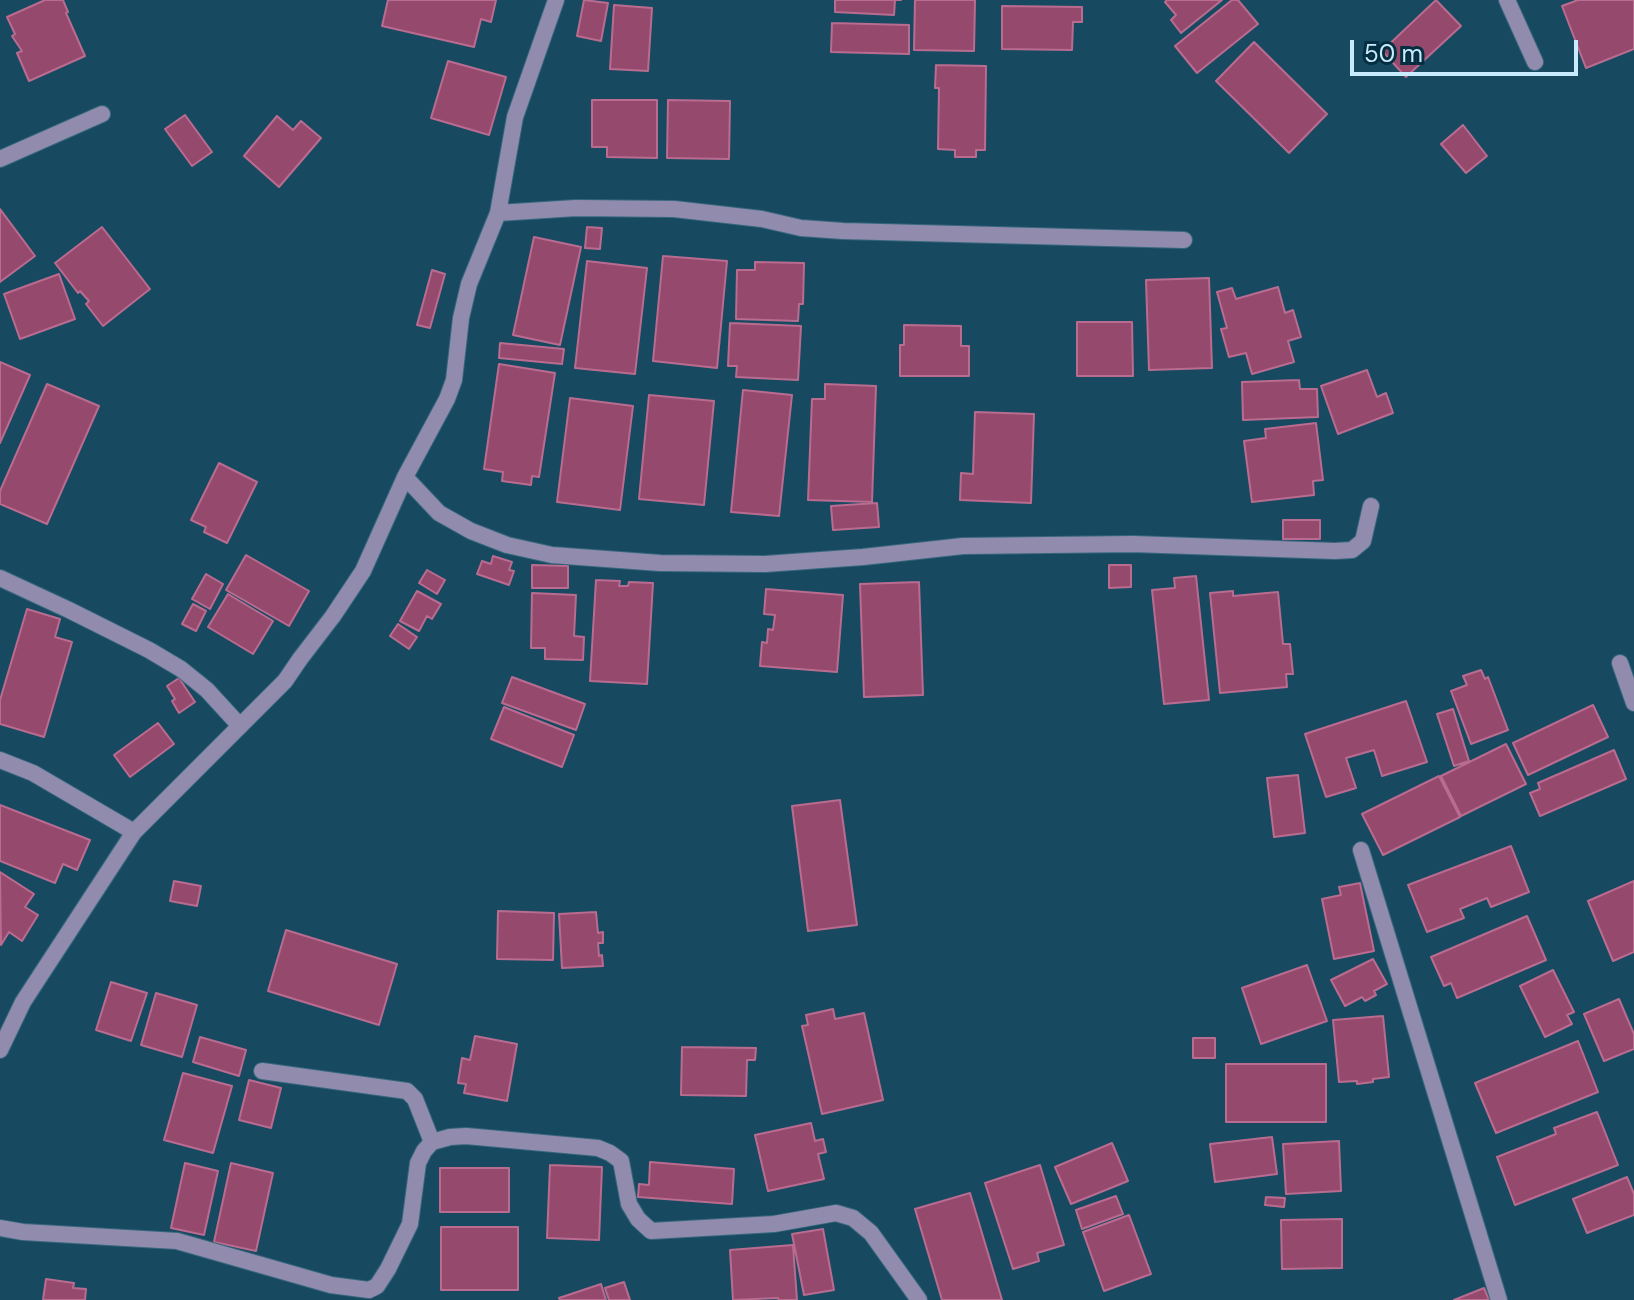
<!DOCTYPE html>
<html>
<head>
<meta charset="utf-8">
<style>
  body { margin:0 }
  #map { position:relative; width:1634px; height:1300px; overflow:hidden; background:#174a61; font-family:"DM Sans",sans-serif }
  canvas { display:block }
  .scale { position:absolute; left:1350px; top:40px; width:228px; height:36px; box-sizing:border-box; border:4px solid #c9ebfe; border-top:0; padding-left:10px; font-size:24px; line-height:28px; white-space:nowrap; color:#c9ebfe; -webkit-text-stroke:6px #042f40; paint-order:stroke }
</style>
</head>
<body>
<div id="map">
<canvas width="1634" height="1300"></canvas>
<div class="scale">50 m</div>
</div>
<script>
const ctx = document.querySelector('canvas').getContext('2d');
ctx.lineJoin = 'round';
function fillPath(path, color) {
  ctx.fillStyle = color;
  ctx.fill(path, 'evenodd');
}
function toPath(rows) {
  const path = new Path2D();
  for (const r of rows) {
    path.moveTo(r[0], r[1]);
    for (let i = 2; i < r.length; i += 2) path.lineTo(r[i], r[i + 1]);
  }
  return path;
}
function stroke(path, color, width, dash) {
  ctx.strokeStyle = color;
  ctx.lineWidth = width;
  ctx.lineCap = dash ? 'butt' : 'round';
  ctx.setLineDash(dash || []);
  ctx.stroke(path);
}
const building = toPath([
  [45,0,63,0,68,12,66,13,85,56,29,81,17,53,22,51,12,36,15,34,7,17,45,0],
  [388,0,496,0,491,22,481,19,474,47,382,26,388,0],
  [584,0,608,3,601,41,577,36,584,0],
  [835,0,901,0,895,0,894,15,835,12,835,0],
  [915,0,975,0,974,51,914,50,915,0],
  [1167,0,1222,0,1181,33,1171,20,1176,15,1165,2,1167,0],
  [1232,0,1238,0,1258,24,1197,73,1175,46,1232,0],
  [1436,0,1461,26,1406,77,1382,51,1436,0],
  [1578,0,1634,0,1634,49,1586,68,1562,6,1578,0],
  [614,5,652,8,648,71,610,69,614,5],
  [1002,6,1082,7,1082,22,1073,22,1072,50,1002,49,1002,6],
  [832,23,909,25,909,54,831,52,832,23],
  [1254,42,1327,114,1289,153,1216,81,1254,42],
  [448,61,506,77,489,135,431,118,448,61],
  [936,65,986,66,985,150,976,150,976,157,955,157,955,150,938,149,939,88,935,88,936,65],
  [592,100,657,100,657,158,607,157,607,147,592,147,592,100],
  [668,100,730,101,729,159,667,158,668,100],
  [185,115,212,152,192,166,165,129,185,115],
  [277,116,293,130,301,121,321,138,279,187,244,156,277,116],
  [1463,125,1487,156,1466,173,1441,144,1463,125],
  [0,209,35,256,0,282,0,209],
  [102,227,150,289,103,326,86,304,89,301,80,291,78,293,55,263,102,227],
  [587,227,602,228,600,249,585,248,587,227],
  [534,237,581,247,560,345,513,335,534,237],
  [663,256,727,261,717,368,653,361,663,256],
  [587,261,647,268,635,374,575,368,587,261],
  [755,262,804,263,803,304,799,304,798,321,736,319,737,270,755,270,755,262],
  [432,270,445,274,430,328,417,325,432,270],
  [59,274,75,319,20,339,4,294,59,274],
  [1209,278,1212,368,1149,370,1146,280,1209,278],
  [1278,287,1285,313,1293,310,1301,337,1288,341,1294,362,1252,374,1246,353,1229,357,1221,329,1227,328,1217,292,1232,288,1236,299,1278,287],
  [1077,322,1132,322,1133,376,1077,376,1077,322],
  [730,323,801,326,798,380,736,377,737,366,728,366,730,323],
  [904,325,961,326,961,346,969,346,969,376,900,376,900,345,904,345,904,325],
  [500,343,564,349,562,364,499,358,500,343],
  [0,362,30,375,0,443,0,362],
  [499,364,555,373,539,477,532,476,531,485,502,481,503,472,484,469,499,364],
  [1367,370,1377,397,1386,393,1393,413,1338,434,1321,386,1367,370],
  [1299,380,1300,389,1317,389,1318,417,1243,420,1242,382,1299,380],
  [47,384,99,406,47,524,0,504,0,491,47,384],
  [825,384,876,386,872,502,808,500,812,399,825,399,825,384],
  [743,390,792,395,779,516,731,512,743,390],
  [649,395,714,401,704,505,639,499,649,395],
  [570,398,633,406,620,510,557,502,570,398],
  [975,412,1034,414,1031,503,960,500,961,473,973,474,975,412],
  [1316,423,1323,480,1313,481,1314,495,1252,502,1244,441,1266,438,1265,429,1316,423],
  [219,463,257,482,227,543,204,532,206,527,191,520,219,463],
  [877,503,879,527,833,530,831,506,877,503],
  [1283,520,1320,520,1320,539,1283,539,1283,520],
  [246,555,309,591,289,626,226,590,246,555],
  [493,556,512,562,509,570,514,571,509,585,477,574,482,561,491,564,493,556],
  [532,565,568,566,568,588,532,588,532,565],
  [1109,565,1131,565,1131,587,1109,588,1109,565],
  [427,570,445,580,437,594,419,583,427,570],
  [206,574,223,584,210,609,192,599,206,574],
  [1196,576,1209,700,1164,704,1152,590,1175,588,1174,578,1196,576],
  [596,580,620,581,619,586,628,586,629,582,653,583,647,684,590,681,596,580],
  [919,582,923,695,864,697,860,584,919,582],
  [766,589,843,595,837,672,760,666,762,642,767,643,768,629,773,630,775,615,764,614,766,589],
  [417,591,441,604,432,619,427,616,419,631,400,621,417,591],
  [1233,591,1233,596,1278,592,1283,644,1290,644,1293,674,1286,674,1287,687,1220,693,1210,593,1233,591],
  [532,593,576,595,574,636,584,637,583,660,545,659,545,648,531,648,532,593],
  [228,594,273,621,253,654,208,627,228,594],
  [193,604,206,611,196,631,182,624,193,604],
  [27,609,60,619,55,637,72,642,44,737,0,724,0,700,27,609],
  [398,624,417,637,409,649,390,636,398,624],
  [1481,670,1485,679,1488,677,1508,730,1471,744,1451,691,1467,685,1463,676,1481,670],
  [512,677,585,704,576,730,502,703,512,677],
  [179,678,195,702,179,713,172,701,175,699,167,686,179,678],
  [1406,701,1427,762,1382,776,1374,750,1346,758,1356,788,1326,797,1305,734,1406,701],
  [1593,705,1608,737,1528,775,1513,743,1593,705],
  [504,707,574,735,562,767,491,739,504,707],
  [1453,709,1469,761,1454,766,1437,714,1453,709],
  [158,723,174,744,130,777,114,755,158,723],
  [1506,744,1526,784,1461,816,1441,776,1506,744],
  [1614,750,1626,779,1540,816,1530,793,1540,789,1538,783,1614,750],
  [1298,775,1305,833,1274,837,1267,778,1298,775],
  [1439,776,1460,817,1383,855,1362,814,1439,776],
  [840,800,857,925,808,931,792,806,840,800],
  [0,805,90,840,77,870,63,864,55,883,0,861,0,805],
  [1511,846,1529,892,1491,907,1487,898,1460,909,1464,918,1427,932,1408,885,1511,846],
  [0,872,34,894,25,907,38,915,22,941,9,932,1,945,0,872],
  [174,881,201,886,197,906,170,901,174,881],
  [1634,881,1634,952,1613,961,1588,901,1634,881],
  [1360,883,1374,951,1334,959,1322,899,1341,895,1339,887,1360,883],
  [498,911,554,913,553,960,497,959,498,911],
  [596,912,598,933,603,932,603,943,598,943,599,956,602,955,603,966,562,968,559,914,596,912],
  [1527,916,1546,960,1457,998,1451,983,1444,986,1431,957,1527,916],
  [286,930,397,964,379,1025,268,991,286,930],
  [1373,959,1387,984,1374,991,1376,995,1365,1001,1362,997,1345,1006,1331,980,1373,959],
  [1307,965,1327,1021,1261,1044,1242,988,1307,965],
  [1553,970,1574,1012,1567,1015,1572,1024,1545,1037,1520,986,1553,970],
  [111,982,147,993,131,1041,96,1030,111,982],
  [156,993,197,1005,182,1057,141,1045,156,993],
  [1619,999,1634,1034,1634,1049,1604,1061,1584,1014,1619,999],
  [833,1009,835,1019,864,1013,883,1100,822,1114,802,1026,808,1025,806,1015,833,1009],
  [1383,1016,1389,1077,1373,1079,1373,1082,1357,1084,1357,1081,1339,1082,1333,1020,1383,1016],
  [475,1036,517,1044,507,1101,464,1093,466,1084,458,1083,462,1058,470,1060,475,1036],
  [200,1037,246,1050,239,1076,193,1062,200,1037],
  [1193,1038,1215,1038,1215,1058,1193,1058,1193,1038],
  [1578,1041,1598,1092,1496,1133,1475,1083,1578,1041],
  [682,1047,756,1048,755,1060,747,1060,746,1096,681,1095,682,1047],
  [1226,1064,1326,1064,1326,1122,1226,1122,1226,1064],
  [183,1073,232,1086,213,1153,164,1140,183,1073],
  [249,1080,281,1088,271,1128,239,1120,249,1080],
  [1597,1112,1618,1165,1515,1205,1497,1157,1556,1134,1554,1128,1597,1112],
  [811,1123,815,1141,823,1139,826,1152,818,1154,824,1179,768,1191,755,1135,811,1123],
  [1272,1137,1277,1174,1215,1182,1210,1144,1272,1137],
  [1339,1141,1341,1191,1286,1194,1283,1144,1339,1141],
  [1112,1143,1128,1181,1071,1204,1055,1167,1112,1143],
  [650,1162,734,1169,732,1204,638,1197,639,1184,649,1185,650,1162],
  [185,1163,218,1171,204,1235,171,1228,185,1163],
  [231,1163,273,1173,256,1251,214,1242,231,1163],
  [550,1165,602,1167,599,1240,547,1238,550,1165],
  [1040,1165,1064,1245,1037,1253,1039,1261,1013,1269,985,1183,1040,1165],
  [440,1168,509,1168,509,1212,440,1212,440,1168],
  [1627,1177,1634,1194,1634,1215,1587,1233,1573,1199,1627,1177],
  [970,1193,1002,1300,942,1300,915,1209,970,1193],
  [1116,1196,1123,1214,1082,1229,1076,1210,1116,1196],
  [1266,1197,1285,1198,1284,1207,1265,1205,1266,1197],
  [1129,1215,1151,1274,1104,1291,1083,1232,1129,1215],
  [1342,1219,1342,1268,1282,1269,1281,1220,1342,1219],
  [441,1227,518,1227,518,1290,441,1290,441,1227],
  [823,1229,834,1290,804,1295,792,1234,823,1229],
  [793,1245,797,1300,779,1300,778,1298,733,1300,730,1250,793,1245],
  [46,1279,74,1283,73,1288,86,1289,85,1300,43,1300,46,1279],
  [624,1282,630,1300,609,1300,605,1288,624,1282],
  [601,1284,606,1300,560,1300,559,1298,601,1284],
  [1484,1288,1489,1300,1454,1300,1484,1288]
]);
fillPath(building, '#94496d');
stroke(building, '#ba6c90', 2);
const street = toPath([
  [1507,0,1535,62],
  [0,159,102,114],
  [498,213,576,208,674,209,762,219,801,228,843,231,1184,240],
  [405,477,439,513,471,531,507,545,552,555,660,563,765,564,863,557,963,546,1133,544,1335,551,1352,550,1363,541,1371,506],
  [0,578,69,610,149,650,181,669,207,690,240,726],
  [1620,663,1634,703],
  [0,760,33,773,134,832],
  [1361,850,1499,1300],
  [0,1050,23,1002,134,832,285,681,300,659,333,616,363,571,405,477,447,399,454,380,461,318,469,284,498,213,515,117,556,0],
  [262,1071,407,1091,415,1099,432,1142],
  [0,1228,23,1232,177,1241,331,1285,369,1290,377,1286,388,1269,410,1224,418,1163,424,1151,432,1142,450,1137,466,1136,598,1148,610,1153,621,1161,629,1204,638,1219,651,1231,774,1224,836,1213,853,1218,871,1233,919,1300]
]);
stroke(street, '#37677d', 18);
stroke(street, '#918cae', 16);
</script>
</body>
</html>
